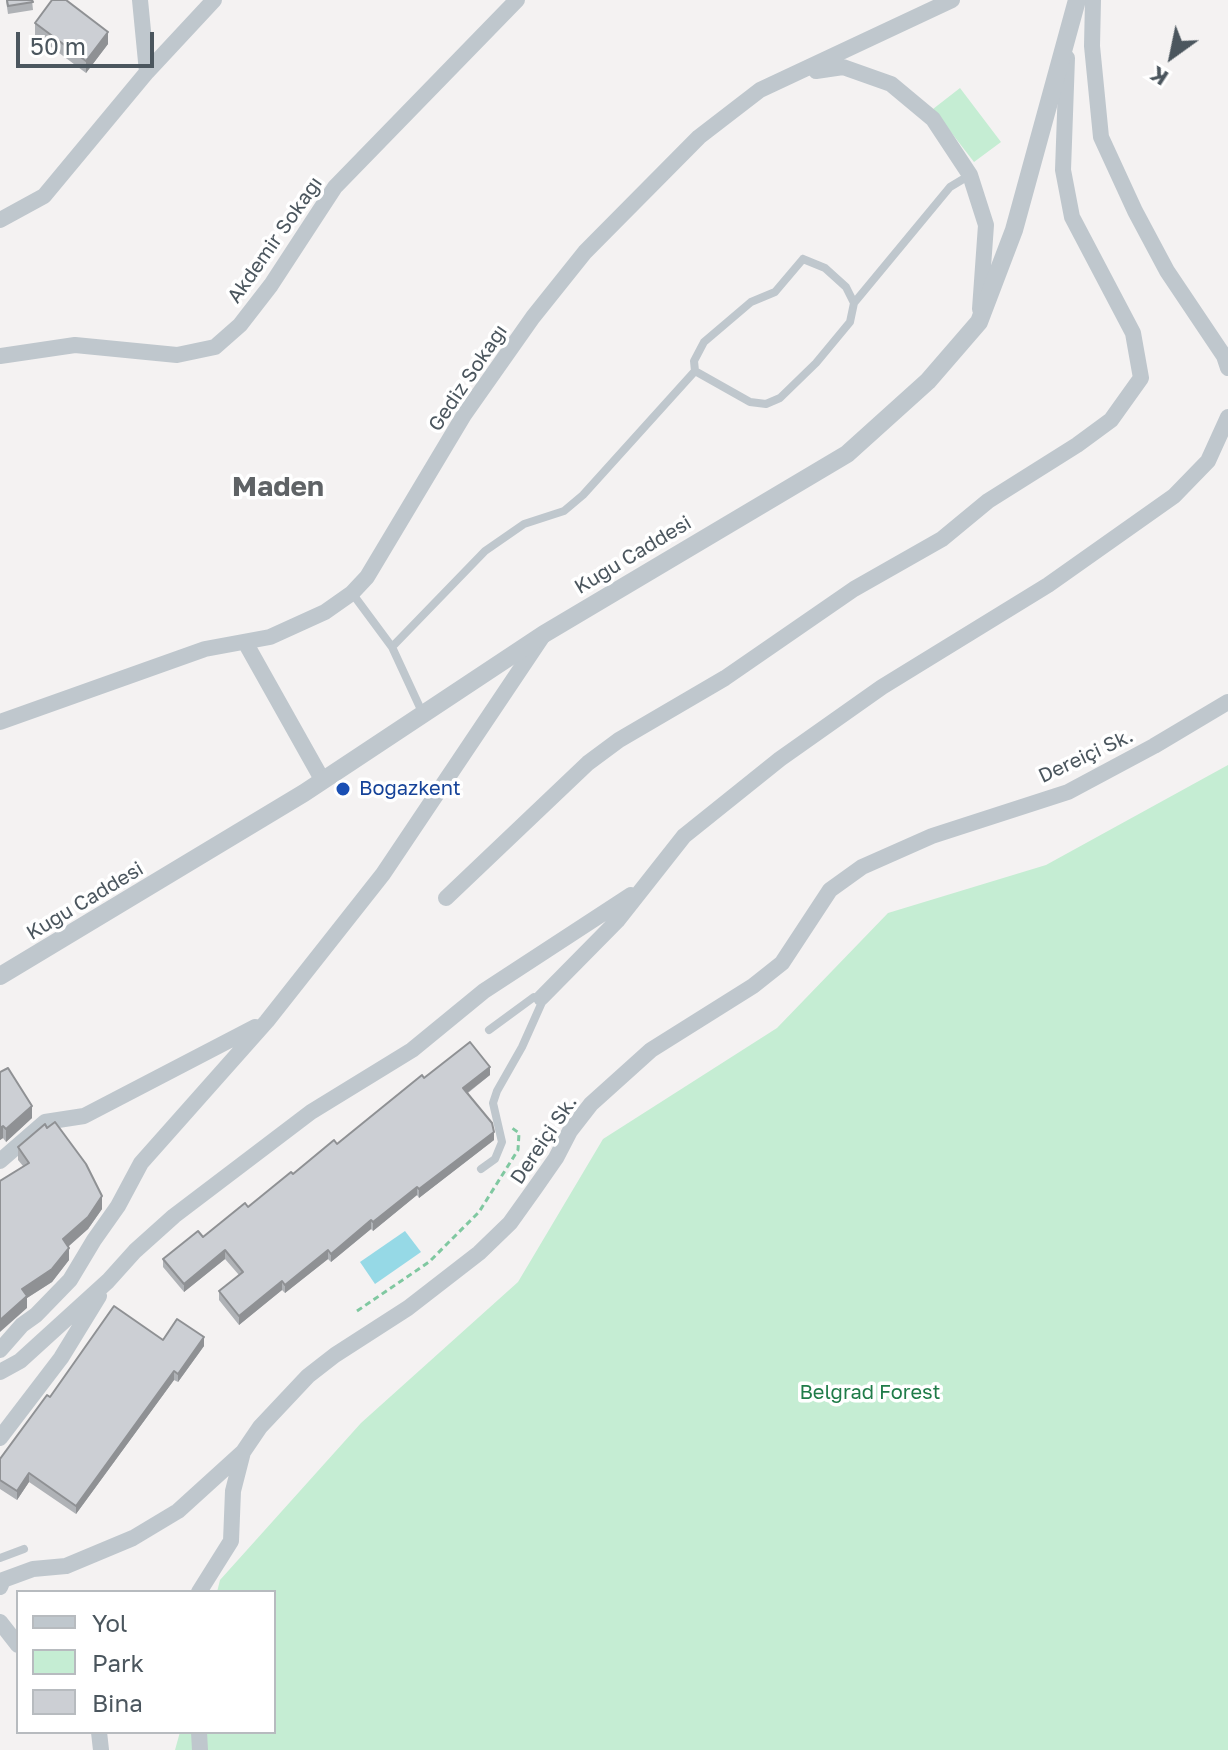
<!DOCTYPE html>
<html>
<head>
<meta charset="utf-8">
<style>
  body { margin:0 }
  #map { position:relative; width:1228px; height:1750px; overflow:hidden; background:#f4f2f2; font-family:"Golos Text",sans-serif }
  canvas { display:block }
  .legend { position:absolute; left:16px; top:1590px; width:260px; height:144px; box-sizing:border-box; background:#fff; border:2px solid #b7bbbf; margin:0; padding:10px 14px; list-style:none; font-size:24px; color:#4b565e }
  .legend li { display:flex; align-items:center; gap:16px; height:40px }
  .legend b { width:40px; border:2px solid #b7bbbf }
  .north { position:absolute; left:1132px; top:16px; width:80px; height:80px; -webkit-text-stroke:6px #fff; paint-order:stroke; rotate:213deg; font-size:22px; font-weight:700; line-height:32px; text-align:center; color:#4b565e }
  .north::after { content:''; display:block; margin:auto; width:28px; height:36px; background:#4b565e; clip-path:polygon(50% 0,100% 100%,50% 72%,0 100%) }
  .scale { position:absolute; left:16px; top:32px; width:138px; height:36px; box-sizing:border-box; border:4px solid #4b565e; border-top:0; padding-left:10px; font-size:24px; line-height:28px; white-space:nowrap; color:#4b565e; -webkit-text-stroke:6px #fff; paint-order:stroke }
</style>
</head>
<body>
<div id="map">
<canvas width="1228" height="1750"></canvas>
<ul class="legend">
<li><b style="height:10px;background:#bfc7cd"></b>Yol</li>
<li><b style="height:22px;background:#c5edd3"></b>Park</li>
<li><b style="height:22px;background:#cccfd4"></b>Bina</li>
</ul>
<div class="north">K</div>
<div class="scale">50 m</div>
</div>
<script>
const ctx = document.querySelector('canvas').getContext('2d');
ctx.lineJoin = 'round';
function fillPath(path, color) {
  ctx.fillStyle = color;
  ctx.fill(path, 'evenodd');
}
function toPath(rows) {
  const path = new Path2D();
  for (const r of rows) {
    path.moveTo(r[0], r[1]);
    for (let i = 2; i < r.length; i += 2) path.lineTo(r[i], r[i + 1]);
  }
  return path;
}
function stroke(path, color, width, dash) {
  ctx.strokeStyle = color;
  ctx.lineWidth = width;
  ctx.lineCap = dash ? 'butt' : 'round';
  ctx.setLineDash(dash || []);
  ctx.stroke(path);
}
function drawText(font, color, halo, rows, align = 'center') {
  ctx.font = font + ' "Golos Text",sans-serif';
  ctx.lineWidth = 7;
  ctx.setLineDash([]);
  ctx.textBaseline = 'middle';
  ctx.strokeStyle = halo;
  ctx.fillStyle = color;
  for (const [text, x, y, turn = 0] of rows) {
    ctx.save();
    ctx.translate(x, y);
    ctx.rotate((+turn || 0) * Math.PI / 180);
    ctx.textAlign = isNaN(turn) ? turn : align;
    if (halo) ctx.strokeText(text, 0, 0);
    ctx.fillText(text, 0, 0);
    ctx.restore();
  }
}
fillPath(toPath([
  [960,88,1001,142,974,162,933,109],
  [1228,765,1228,1750,175,1750,180,1732,274,1732,274,1592,217,1592,220,1580,361,1423,518,1282,603,1139,777,1028,888,913,1046,865]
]), '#c5edd3');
fillPath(toPath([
  [405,1231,421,1252,375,1284,360,1262]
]), '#96d9e6');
stroke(toPath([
  [357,1311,429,1262,479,1212,518,1150,519,1133,512,1128]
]), '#80c8a1', 3, [6, 4]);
stroke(toPath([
  [803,259,825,268,846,287,854,303,850,322,816,363,780,398,766,404,750,402,695,371,694,361,704,342,751,302,775,292,803,259],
  [854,303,950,187,970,175],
  [352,593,392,647,423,714],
  [392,647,485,551,524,524,564,511,583,495,695,371],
  [481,1169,495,1159,502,1142,493,1103,497,1091,522,1047,543,1000,534,997,489,1030],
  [0,1558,24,1549]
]), '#bfc7cd', 8);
stroke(toPath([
  [140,0,147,72],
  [1093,0,1092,46,1101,137,1135,211,1167,271,1224,356,1228,368],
  [816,71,843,67,891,84,933,119,970,175,986,225,980,309],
  [0,220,44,196,147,72,214,0],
  [0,356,75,345,177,355,215,347,240,325,271,285,335,187,517,0],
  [245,642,323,781],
  [0,722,205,649,270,637,325,612,352,593,367,577,464,415,533,317,585,252,699,137,760,90,952,0],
  [446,898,588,763,619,740,725,678,854,589,942,539,988,501,1077,445,1111,420,1141,378,1133,333,1072,217,1063,170,1067,58],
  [541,998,617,921,684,836,780,759,882,687,1048,585,1174,496,1208,461,1228,417],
  [0,1161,45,1122,84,1116,255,1027],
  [0,1350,22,1325,36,1315,70,1280,94,1240,118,1206,141,1163,267,1021,383,874,542,637],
  [0,1372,20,1361,108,1281,135,1251,174,1216,311,1112,412,1050,484,991,631,895],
  [0,1438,61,1358,99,1296],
  [0,1587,3,1580,33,1569,66,1566,133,1538,178,1511,243,1452,260,1427,308,1376,335,1355,408,1308,479,1253,510,1223,535,1188,556,1158,570,1131,591,1104,651,1050,753,986,782,963,830,890,862,867,932,836,1068,792,1154,746,1228,702],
  [199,1592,231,1541,233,1491,243,1452],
  [0,1622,18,1645],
  [99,1732,101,1750],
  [199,1732,200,1750]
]), '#bfc7cd', 16);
stroke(toPath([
  [0,976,304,793,544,634,847,454,928,381,979,322,1014,230,1077,0]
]), '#bfc7cd', 18);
fillPath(toPath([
  [6,0,32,0,33,10,8,14],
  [35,23,108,44,86,73,35,35],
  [0,1072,32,1118,6,1142,3,1138,0,1140],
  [490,1075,468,1093,494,1140,419,1198,417,1195,373,1231,371,1229,331,1262,328,1259,285,1293,282,1290,239,1325,219,1300,219,1291,239,1275,225,1259,184,1292,163,1267,163,1259,203,1237,248,1207,293,1174,337,1144,424,1078],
  [18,1147,102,1209,88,1229,68,1247,69,1260,52,1282,27,1298,27,1308,23,1166,18,1160],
  [163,1340,204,1346,178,1382,174,1380,76,1514,29,1482,17,1500,0,1489,0,1459,50,1397]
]), '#afb2b6');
fillPath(toPath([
  [108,32,108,44,86,73,86,61],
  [490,1067,490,1075,463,1096,463,1088],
  [32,1106,32,1118,6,1142,6,1129],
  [3,1126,3,1138,0,1140,0,1128],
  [494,1132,494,1140,419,1198,419,1189],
  [417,1187,417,1195,373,1231,373,1222],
  [102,1196,102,1209,88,1229,63,1251,63,1239],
  [371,1220,371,1229,331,1262,331,1254],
  [69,1248,69,1260,52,1282,27,1298,27,1308,0,1332,0,1320,22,1289],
  [225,1250,225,1259,184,1292,184,1284],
  [328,1250,328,1259,285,1293,285,1285],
  [282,1281,282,1290,239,1325,239,1316],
  [204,1337,204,1346,178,1382,178,1374],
  [174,1371,174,1380,76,1514,76,1506],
  [29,1473,29,1482,17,1500,17,1491]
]), '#8f9194');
const building = toPath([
  [7,0,32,0,33,2,8,6,7,0],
  [52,0,66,0,108,32,86,61,35,23,52,0],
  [470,1042,490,1067,463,1088,492,1123,494,1132,419,1189,417,1187,373,1222,371,1220,331,1254,328,1250,285,1285,282,1281,239,1316,219,1291,243,1272,225,1250,184,1284,163,1259,198,1231,203,1237,245,1203,248,1207,291,1172,293,1174,334,1140,337,1144,422,1075,424,1078,470,1042],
  [8,1068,32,1106,6,1129,3,1126,0,1128,0,1072,8,1068],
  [55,1122,86,1164,102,1196,88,1217,63,1239,69,1248,52,1269,22,1289,27,1296,0,1320,0,1181,29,1163,18,1147,45,1124,47,1128,55,1122],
  [114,1306,163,1340,177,1319,204,1337,178,1374,174,1371,76,1506,29,1473,17,1491,0,1480,0,1459,47,1395,50,1397,114,1306]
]);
fillPath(building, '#cccfd4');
stroke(building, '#8f9194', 2);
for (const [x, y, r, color] of [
  [343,789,8,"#1a4fb4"]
]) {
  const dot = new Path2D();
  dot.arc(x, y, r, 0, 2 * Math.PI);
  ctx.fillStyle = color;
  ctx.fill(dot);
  stroke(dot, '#fff', 3);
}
drawText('20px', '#4b565e', '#fff', [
  ["Akdemir Sokağı",275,240,-55],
  ["Gediz Sokağı",468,378,-56],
  ["Kuğu Caddesi",633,555,-31],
  ["Dereiçi Sk.",1086,756,-25],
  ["Kuğu Caddesi",85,901,-31],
  ["Dereiçi Sk.",544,1140,-56]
]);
drawText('20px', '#164399', '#fff', [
  ["Boğazkent",359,789]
], 'left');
drawText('20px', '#207c49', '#fff', [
  ["Belgrad Forest",870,1393]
]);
drawText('bold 28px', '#5f6366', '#fff', [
  ["Maden",278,487]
]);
</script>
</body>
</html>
